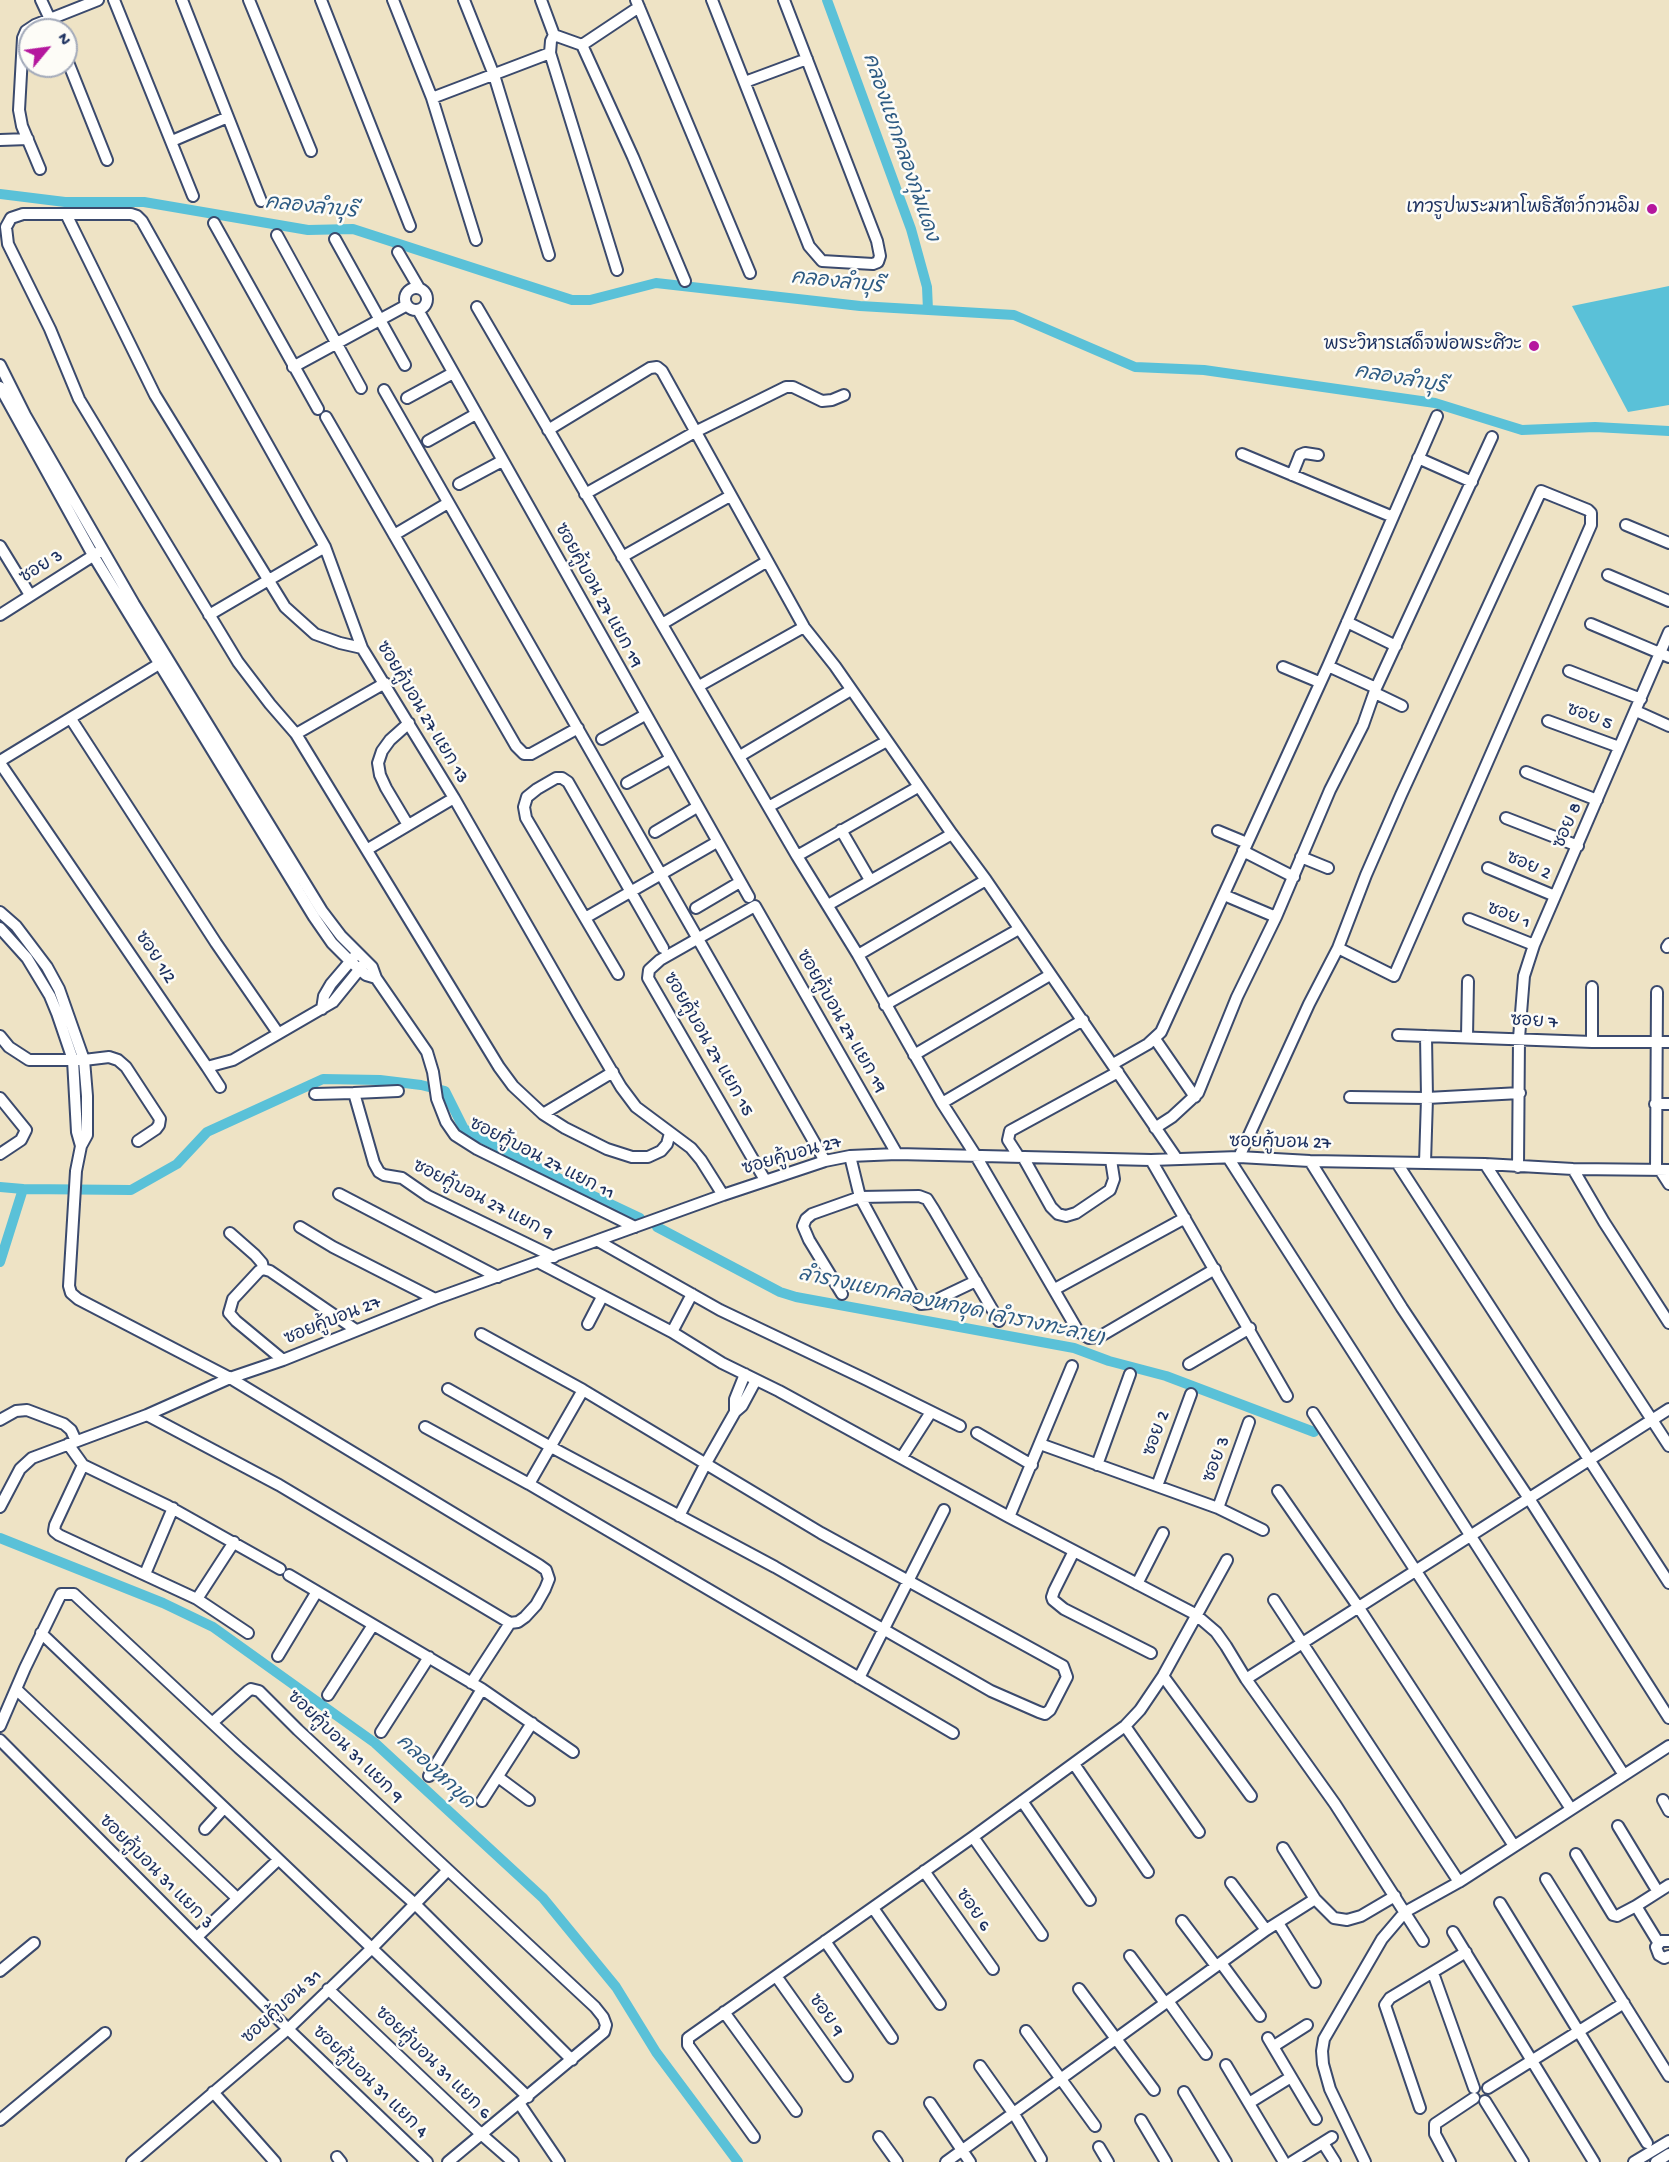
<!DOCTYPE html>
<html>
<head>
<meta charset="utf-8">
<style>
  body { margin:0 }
  #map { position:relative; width:1669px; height:2162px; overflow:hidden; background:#eee3c5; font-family:"Gochi Hand",sans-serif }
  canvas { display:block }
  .north { position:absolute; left:18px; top:18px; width:60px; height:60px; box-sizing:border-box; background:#fdfcf7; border:2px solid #a3aaba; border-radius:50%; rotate:61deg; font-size:16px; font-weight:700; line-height:24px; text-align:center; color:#1b2f5e }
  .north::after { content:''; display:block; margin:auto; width:21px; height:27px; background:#b5179e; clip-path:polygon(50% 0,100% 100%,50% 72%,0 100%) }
</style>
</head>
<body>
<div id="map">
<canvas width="1669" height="2162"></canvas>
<div class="north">N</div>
</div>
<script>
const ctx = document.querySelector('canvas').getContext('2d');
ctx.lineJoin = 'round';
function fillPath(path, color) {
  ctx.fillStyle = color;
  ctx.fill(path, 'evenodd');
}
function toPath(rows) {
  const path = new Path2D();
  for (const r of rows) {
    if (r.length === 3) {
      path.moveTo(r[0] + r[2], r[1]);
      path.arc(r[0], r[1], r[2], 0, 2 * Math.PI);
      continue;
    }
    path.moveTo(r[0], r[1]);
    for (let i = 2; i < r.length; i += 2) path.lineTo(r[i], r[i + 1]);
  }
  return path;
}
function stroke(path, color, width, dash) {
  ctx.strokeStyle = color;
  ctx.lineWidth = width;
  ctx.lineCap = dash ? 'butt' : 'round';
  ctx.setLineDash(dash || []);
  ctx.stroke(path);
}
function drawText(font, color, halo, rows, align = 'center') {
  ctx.font = font + ' "Gochi Hand","Playpen Sans Thai",sans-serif';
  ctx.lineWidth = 5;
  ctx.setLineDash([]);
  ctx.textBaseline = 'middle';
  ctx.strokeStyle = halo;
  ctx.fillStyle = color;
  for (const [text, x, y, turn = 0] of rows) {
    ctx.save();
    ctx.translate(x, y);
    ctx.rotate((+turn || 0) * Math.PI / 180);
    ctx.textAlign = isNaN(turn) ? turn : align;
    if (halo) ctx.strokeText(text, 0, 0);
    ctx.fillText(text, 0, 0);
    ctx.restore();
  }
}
fillPath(toPath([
  [1669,286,1669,405,1628,412,1572,306]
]), '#5ac1d8');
stroke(toPath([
  [827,0,911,229,927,287,928,310],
  [0,194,65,202,144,202,308,230,353,229,572,300,590,300,656,283,860,306,1014,315,1135,367,1204,370,1435,403,1522,430,1595,427,1669,431],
  [0,1187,23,1189,0,1262],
  [23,1189,131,1190,177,1164,207,1132,323,1079,380,1080,421,1085,445,1091,464,1129,587,1193,640,1218],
  [657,1227,780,1292,796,1297,1074,1348,1109,1361,1166,1376,1314,1432],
  [0,1538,163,1603,213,1627,375,1743,543,1898,616,1987,656,2052,738,2162]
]), '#5ac1d8', 10);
const street = toPath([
  [41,0,55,30],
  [114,0,193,196],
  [182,0,261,201],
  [249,0,311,151],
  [321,0,410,226],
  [393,0,432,98,476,240],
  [464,0,494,75,549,255],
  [541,0,554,35,582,45,633,157,685,281],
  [636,0,750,273],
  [712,0,809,246,822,261,873,264,878,262,880,256,877,241,784,0],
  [554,35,551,41,550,53,617,270],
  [582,45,639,7],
  [66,57,107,160],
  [745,82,807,59],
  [432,98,550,53],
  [0,140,28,139],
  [172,141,228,117],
  [40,169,22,126,19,110,23,38,26,31,35,25,98,0],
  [67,216,155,395,285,607,315,634,340,643,362,648],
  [214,223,318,409],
  [277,235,361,388],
  [335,239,405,365],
  [398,252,419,288],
  [416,299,11],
  [477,307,797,856,858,955,942,1103,976,1156,1078,1331,1089,1338,1099,1337,1215,1269],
  [418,310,749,897],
  [0,365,25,415,134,604,322,911,341,936,372,967,376,978,427,1052,433,1072,437,1099,446,1122,455,1135,477,1149,635,1227],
  [293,367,407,305],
  [0,387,93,555,314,917,332,943,350,961,366,975,376,978],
  [384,390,825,1161],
  [407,398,453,373],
  [326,417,516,746,524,754,531,754,578,728],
  [548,430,650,368,657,367,662,371,804,627,835,666,952,834,986,880,1177,1159],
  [428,441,476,414],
  [1242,454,1393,517],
  [1418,458,1472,482],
  [1292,475,1300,455,1305,453,1318,455],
  [459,484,502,461],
  [585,494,695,432,786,387,793,387,822,401,832,400,844,395],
  [1626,525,1669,543],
  [394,535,448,503],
  [0,546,30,595],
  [622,557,730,496],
  [1608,575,1669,601],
  [0,615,99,552],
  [209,615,325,547],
  [1347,622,1396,646],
  [662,624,766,562],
  [1591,624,1669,657],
  [1328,666,1376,688],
  [1283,667,1319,682],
  [1569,671,1641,699],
  [699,686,804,627],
  [1375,693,1402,706],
  [1636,711,1669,726],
  [71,719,216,943,278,1033],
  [1548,721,1619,747],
  [296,734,385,683],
  [602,739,645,715],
  [740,756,851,690],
  [0,761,164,661],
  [0,763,207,1067,233,1060,333,1002,363,965],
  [1526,772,1597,800],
  [627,783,670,759],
  [770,806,887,741],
  [1506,818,1578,846],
  [408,825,386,788,380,775,378,763,382,751,390,740,409,723],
  [841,830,870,880],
  [1218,831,1247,843],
  [655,832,697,807],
  [368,849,454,798],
  [1243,851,1294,877],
  [797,856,918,787],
  [1301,857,1328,868],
  [1488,868,1555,896],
  [1224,895,1276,917],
  [828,905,952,834],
  [696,908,740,882],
  [0,912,16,926,47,967,59,989,84,1060,87,1096,87,1135,81,1146,76,1171,69,1286,71,1293,78,1299,230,1378,539,1565,546,1570,549,1579,545,1589,536,1605,525,1617,518,1622,510,1623,279,1485,147,1415],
  [585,918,717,842],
  [1469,919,1534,945],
  [0,928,27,958,50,996,57,1013,73,1060,77,1132,81,1146],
  [1667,947,1669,944],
  [858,955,986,880],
  [618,974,526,818,524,807,527,797,537,789,556,778,562,778,568,782,663,948],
  [885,1005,1019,929],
  [322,1009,324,996,331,984,354,957],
  [1398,1035,1592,1042,1669,1042],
  [0,1036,9,1047,29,1060,84,1060,109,1057,118,1060,126,1067,160,1119,159,1125,156,1129,138,1141],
  [1467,1037,1468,981],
  [1155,1039,1195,1097],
  [1592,1042,1592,987],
  [914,1055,1050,975],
  [1113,1064,1148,1044,1161,1032,1328,666,1437,416],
  [207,1067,220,1087],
  [398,1091,354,1093,374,1163,379,1172,384,1175,402,1178,428,1196,554,1257],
  [315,1094,354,1093],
  [1350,1097,1427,1098,1520,1093],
  [0,1098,26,1130,21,1140,0,1154],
  [942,1103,1083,1020],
  [1655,1104,1669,1104],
  [543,1114,613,1072],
  [1155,1128,1172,1117,1198,1093,1237,997,1276,917,1330,790,1363,725,1376,688,1492,437],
  [670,1133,667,1144,661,1151,648,1157,632,1157,607,1149,565,1128,543,1114,513,1086,499,1067,296,734,270,704,238,662,79,399,50,329,8,244,6,227,11,218,23,214,131,214,137,216,142,221,325,547,362,648,454,798,578,1014,621,1087,636,1107,691,1148,701,1160,723,1195],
  [850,1156,860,1197,915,1299,921,1304,930,1303,976,1281],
  [1019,1157,1008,1140,1010,1131,1118,1072],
  [1023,1157,1051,1207,1058,1214,1066,1216,1076,1213,1110,1190,1114,1179,1111,1160],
  [1239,1157,1309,1004,1338,948,1366,875,1401,795,1541,491,1588,510,1591,513,1591,525,1394,976,1338,948],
  [1229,1159,1624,1775],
  [1151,1160,1287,1396],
  [1310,1161,1402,1308,1530,1500,1669,1718],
  [1397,1163,1669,1583],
  [1425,1163,1427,1098,1426,1036],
  [1485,1164,1669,1446],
  [1518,1167,1519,1038,1524,976,1534,945,1669,632],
  [1573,1169,1604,1222,1669,1323],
  [1656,1170,1657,992],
  [1660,1170,1669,1184],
  [765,1180,648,978,649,970,660,960,755,906,897,1154],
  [339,1194,498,1277],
  [300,1227,333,1247,435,1299],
  [230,1233,255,1255,262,1263,263,1269],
  [598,1241,720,1310,865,1379,960,1426],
  [538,1262,672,1332,722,1363,779,1391,1009,1517,1195,1614,1216,1632,1226,1646,1246,1679,1335,1804,1423,1941],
  [1055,1289,1185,1218],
  [842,1294,809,1240,803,1226,806,1219,812,1214,860,1197,919,1196,927,1199,934,1210,999,1321],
  [588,1324,602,1297],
  [672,1332,692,1294],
  [283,1360,236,1321,229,1313,233,1299,259,1271,263,1269,270,1271,356,1330],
  [1189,1364,1250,1328],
  [448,1389,551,1447,775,1567,991,1691,1039,1712,1045,1714,1050,1710,1067,1677,1063,1666,821,1533,583,1390,481,1334],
  [735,1412,735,1399,745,1374],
  [1313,1413,1571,1809],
  [0,1420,16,1411,27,1410,64,1424,71,1430,76,1441],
  [425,1427,529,1484,953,1733],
  [977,1433,1032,1465],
  [68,1444,83,1465,168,1506,280,1569],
  [1040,1444,1218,1508,1263,1530],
  [902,1457,931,1412],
  [83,1465,55,1525,54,1531,59,1535,197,1599,248,1633],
  [1097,1465,1130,1374],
  [529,1484,583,1390],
  [1157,1486,1191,1394],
  [1278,1491,1359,1608,1514,1846],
  [0,1507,20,1469,32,1458,147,1415,230,1378,283,1360,435,1299,723,1195,825,1161,850,1156,897,1154,1151,1160,1239,1157,1310,1161,1485,1164,1573,1169,1669,1170],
  [1218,1508,1249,1422],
  [679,1516,706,1463,735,1412,742,1406,756,1380],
  [1009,1517,1072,1366],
  [1074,1551,1054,1591,1052,1597,1053,1600,1064,1609,1151,1653],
  [145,1574,173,1508],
  [289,1575,482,1689,573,1752],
  [1137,1584,1163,1533],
  [197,1599,234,1542],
  [1274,1600,1459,1882],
  [41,1633,528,2097],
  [278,1656,316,1593],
  [1163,1676,1251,1796],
  [859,1678,944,1510],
  [1246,1679,1669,1409],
  [471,1683,510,1623],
  [16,1689,237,1898],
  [328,1695,373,1625],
  [213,1722,248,1691,251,1689,259,1691,298,1730,595,2007,603,2017,606,2025,604,2032,448,2162],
  [0,1726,25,1668,61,1594,74,1594,239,1748,415,1904,572,2060],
  [1125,1726,1199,1832],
  [381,1732,429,1657],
  [0,1740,288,2029,427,2162],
  [1074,1764,1148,1872],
  [429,1776,482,1689],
  [498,1777,529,1800],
  [1663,1800,1669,1811],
  [482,1801,532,1723],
  [1022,1801,1090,1900],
  [1618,1826,1658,1892],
  [205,1829,224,1808],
  [973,1837,1042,1935],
  [1283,1848,1315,1899],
  [1576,1854,1613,1915,1617,1916,1636,1906],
  [924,1871,993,1969],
  [1546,1879,1669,2076],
  [1231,1883,1266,1930],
  [1500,1903,1647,2143],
  [873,1908,940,2004],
  [1182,1921,1216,1966],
  [1278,1923,1315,1982],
  [1453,1932,1594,2162],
  [197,1937,278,1860],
  [825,1941,892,2038],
  [1669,1941,1661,1941,1656,1947,1659,1955,1664,1958,1669,1956],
  [1658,1942,1636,1906,1669,1885],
  [1130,1956,1165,2003],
  [1221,1963,1260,2016],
  [0,1971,34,1943],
  [1433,1973,1474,2088],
  [776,1976,847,2076],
  [328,1989,481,2134,513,2162],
  [1079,1989,1154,2090],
  [1168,2001,1206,2054],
  [724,2012,796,2111],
  [1026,2031,1095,2126],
  [1268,2038,1316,2119],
  [1274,2046,1307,2025],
  [1226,2065,1284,2162],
  [980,2066,1014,2114,1041,2159],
  [1488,2088,1624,2003],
  [213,2092,275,2162],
  [1184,2092,1226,2162],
  [1485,2101,1523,2162],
  [519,2103,559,2162],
  [930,2103,970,2162],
  [1249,2103,1291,2077],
  [1420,2108,1385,2005,1390,1998,1466,1952],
  [0,2120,105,2033],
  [1141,2120,1166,2162],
  [754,2137,688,2045,688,2038,973,1837,1125,1726,1140,1710,1163,1676,1227,1560],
  [879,2137,897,2162],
  [1323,2143,1335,2162],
  [1099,2147,1108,2162],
  [337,2157,341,2162],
  [132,2162,288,2029,371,1949,448,1870],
  [946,2162,1266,1930,1315,1899,1334,1918,1347,1920,1361,1916,1395,1896],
  [1292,2162,1332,2137],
  [1365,2162,1330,2089,1323,2064,1322,2051,1324,2039,1382,1939,1405,1912,1459,1882,1669,1746],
  [1450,2162,1435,2134,1435,2124,1474,2098],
  [1634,2162,1669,2141],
  [1656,2162,1669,2154]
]);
stroke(street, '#3b4a6d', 14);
stroke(street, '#fff', 10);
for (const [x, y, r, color] of [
  [1652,209,6,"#b5179e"],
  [1534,346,6,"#b5179e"]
]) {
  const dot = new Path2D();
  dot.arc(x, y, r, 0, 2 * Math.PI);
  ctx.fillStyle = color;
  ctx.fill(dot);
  stroke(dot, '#fdfcf7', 2);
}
drawText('18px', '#1b2f5e', '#fdfcf7', [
  ["เทวรูปพระมหาโพธิสัตว์กวนอิม",1640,209],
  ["พระวิหารเสด็จพ่อพระศิวะ",1522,346]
], 'right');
drawText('18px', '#1b2f5e', '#fdfcf7', [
  ["ซอย 3",42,568,-32],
  ["ซอยคู้บอน 27 แยก 19",597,596,61],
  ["ซอยคู้บอน 27 แยก 13",421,713,59],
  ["ซอย 5",1589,718,20],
  ["ซอย 8",1569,826,-67],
  ["ซอย 2",1528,867,23],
  ["ซอย 1",1508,917,22],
  ["ซอย 1/2",154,958,56],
  ["ซอยคู้บอน 27 แยก 19",840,1022,60],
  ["ซอย 7",1534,1023,3],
  ["ซอยคู้บอน 27 แยก 15",707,1045,60],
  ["ซอยคู้บอน 27",1280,1144,1],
  ["ซอยคู้บอน 27",792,1157,-16],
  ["ซอยคู้บอน 27 แยก 11",541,1160,27],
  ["ซอยคู้บอน 27 แยก 9",482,1201,27],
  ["ซอยคู้บอน 27",333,1322,-22],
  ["ซอย 2",1158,1434,-70],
  ["ซอย 3",1218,1460,-70],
  ["ซอยคู้บอน 31 แยก 9",344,1748,44],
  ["ซอยคู้บอน 31 แยก 3",155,1873,45],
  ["ซอย 6",972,1911,55],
  ["ซอยคู้บอน 31",283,2008,-42],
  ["ซอย 9",825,2016,55],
  ["ซอยคู้บอน 31 แยก 6",432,2064,44],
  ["ซอยคู้บอน 31 แยก 4",369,2083,44]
]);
drawText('italic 20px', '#2e5b83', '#fdfcf7', [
  ["คลองแยกคลองกุ่มแดง",899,148,71],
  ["คลองลำบุรี",311,209,6],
  ["คลองลำบุรี",837,284,6],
  ["คลองลำบุรี",1400,381,10],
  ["ลำรางแยกคลองหกขุด (ลำรางทะลาย)",951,1308,12],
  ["คลองหกขุด",434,1773,43]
]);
</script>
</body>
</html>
